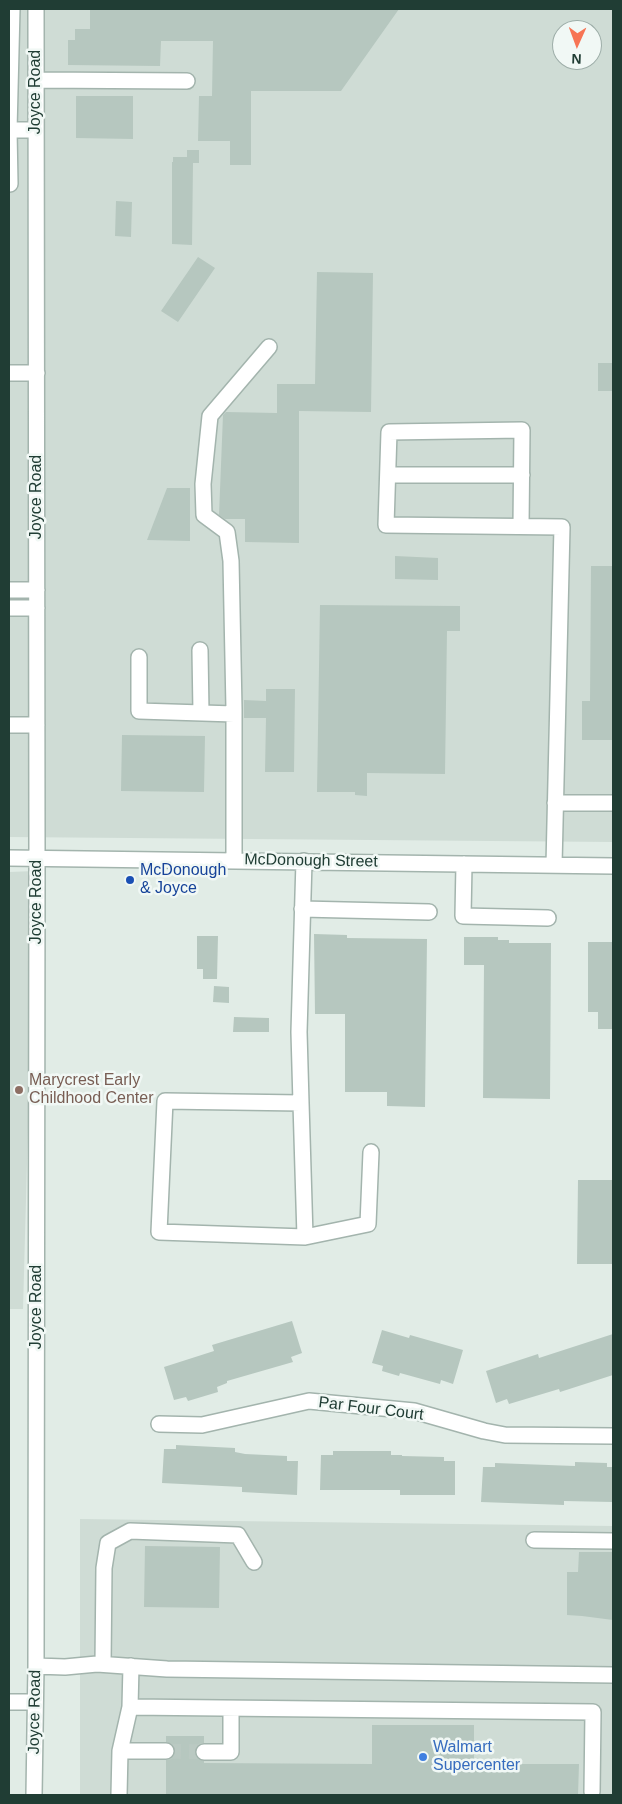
<!DOCTYPE html>
<html>
<head>
<meta charset="utf-8">
<style>
  body { margin:0 }
  #map { position:relative; width:622px; height:1804px; overflow:hidden; background:#e1ece6; font-family:Arial,sans-serif }
  canvas { display:block }
  .frame { position:absolute; inset:0; border:10px solid #203d34; pointer-events:none }
  .north { position:absolute; left:552px; top:20px; width:50px; height:50px; box-sizing:border-box; background:#f1f8f5; border:1px solid #9dada8; border-radius:50%; rotate:182deg; font-size:14px; font-weight:700; line-height:20px; text-align:center; color:#203d34 }
  .north::after { content:''; display:block; margin:auto; width:18px; height:22px; background:#f77454; clip-path:polygon(50% 0,100% 100%,50% 72%,0 100%) }
</style>
</head>
<body>
<div id="map">
<canvas width="622" height="1804"></canvas>
<div class="frame"></div>
<div class="north">N</div>
</div>
<script>
const ctx = document.querySelector('canvas').getContext('2d');
ctx.lineJoin = 'round';
function fillPath(path, color) {
  ctx.fillStyle = color;
  ctx.fill(path, 'evenodd');
}
function toPath(rows) {
  const path = new Path2D();
  for (const r of rows) {
    path.moveTo(r[0], r[1]);
    for (let i = 2; i < r.length; i += 2) path.lineTo(r[i], r[i + 1]);
  }
  return path;
}
function stroke(path, color, width, dash) {
  ctx.strokeStyle = color;
  ctx.lineWidth = width;
  ctx.lineCap = dash ? 'butt' : 'round';
  ctx.setLineDash(dash || []);
  ctx.stroke(path);
}
function drawText(font, color, halo, rows, align = 'center') {
  ctx.font = font + ' Arial,sans-serif';
  ctx.lineWidth = 5;
  ctx.setLineDash([]);
  ctx.textBaseline = 'middle';
  ctx.strokeStyle = halo;
  ctx.fillStyle = color;
  for (const [text, x, y, turn = 0] of rows) {
    ctx.save();
    ctx.translate(x, y);
    ctx.rotate((+turn || 0) * Math.PI / 180);
    ctx.textAlign = isNaN(turn) ? turn : align;
    if (halo) ctx.strokeText(text, 0, 0);
    ctx.fillText(text, 0, 0);
    ctx.restore();
  }
}
fillPath(toPath([
  [9,9,613,9,613,842,9,837],
  [562,30,592,30,592,60,562,60],
  [35,871,23,1309,9,1309,9,872],
  [80,1519,613,1526,613,1795,80,1795]
]), '#cfdcd5');
fillPath(toPath([
  [90,9,399,9,341,91,251,91,251,165,230,165,230,141,198,141,199,96,212,96,213,41,161,41,160,66,68,65,68,40,75,40,75,29,90,29],
  [76,96,133,96,133,139,76,138],
  [187,150,199,150,199,163,193,163,192,245,172,244,172,162,173,162,173,157,187,157],
  [116,201,132,202,131,237,115,236],
  [198,257,215,268,178,322,161,311],
  [317,272,373,273,371,412,299,411,299,543,245,542,245,519,225,519,219,515,223,415,226,412,277,413,277,384,315,384],
  [598,363,613,363,613,391,598,391],
  [167,488,190,488,190,541,147,540],
  [395,556,438,558,438,580,395,579],
  [591,566,613,566,613,740,582,740,582,701,590,701],
  [320,605,460,606,460,631,447,631,445,774,367,773,367,796,355,795,355,792,317,792],
  [266,689,295,689,294,772,265,772,266,718,244,718,244,700,266,701],
  [122,735,205,736,204,792,121,791],
  [314,934,347,935,347,938,427,939,425,1107,387,1106,387,1092,345,1092,345,1014,315,1014],
  [197,936,218,936,217,979,203,979,203,969,197,969],
  [464,937,498,937,498,940,509,940,509,943,551,943,550,1099,483,1098,484,965,464,965],
  [588,942,613,942,613,1029,598,1029,598,1012,588,1012],
  [214,986,229,987,229,1003,213,1002],
  [234,1017,269,1018,269,1032,233,1032],
  [578,1180,613,1180,613,1264,577,1264],
  [292,1321,302,1353,291,1357,293,1362,227,1381,227,1383,217,1387,218,1392,188,1401,186,1397,174,1400,164,1367,214,1351,212,1345],
  [382,1330,409,1338,410,1335,463,1350,453,1384,441,1380,440,1384,400,1373,399,1376,382,1371,383,1366,372,1363],
  [613,1334,613,1375,560,1392,559,1389,509,1404,507,1399,496,1403,486,1371,538,1354,539,1358],
  [176,1445,235,1448,235,1452,245,1454,287,1456,287,1461,298,1461,297,1495,242,1492,242,1487,162,1483,164,1449,176,1449],
  [333,1451,391,1451,391,1455,402,1455,402,1456,444,1457,444,1461,455,1461,455,1495,400,1495,400,1490,320,1490,321,1455,333,1455],
  [575,1462,607,1463,607,1467,613,1467,613,1502,564,1501,564,1505,481,1502,483,1467,495,1467,495,1463,575,1466],
  [145,1546,220,1547,219,1608,144,1607],
  [579,1552,613,1552,613,1620,582,1616,567,1615,567,1572,578,1572],
  [372,1725,474,1725,474,1764,579,1764,578,1795,166,1795,166,1760,171,1759,175,1751,174,1746,166,1742,166,1736,204,1736,204,1743,199,1744,195,1752,196,1757,204,1761,204,1763,372,1764]
]), '#b6c7bf');
stroke(toPath([
  [166,1751,204,1752]
]), '#bac9c2', 15, [15, 8]);
const minor = toPath([
  [36,80,187,81],
  [9,130,12,9],
  [9,184,10,184,9,130,36,130],
  [9,373,37,373],
  [388,475,522,475],
  [521,526,522,430,389,432,386,525,562,527,554,865],
  [9,590,37,590],
  [9,608,37,608],
  [200,650,201,713],
  [139,657,139,711,234,714],
  [9,725,37,725],
  [555,803,613,803],
  [9,858,613,866],
  [234,860,234,709,231,561,227,532,204,515,203,484,210,416,269,347],
  [464,864,463,916,548,918],
  [302,909,429,912],
  [301,1103,165,1101,159,1232,305,1237,301,1103,299,1032,304,861],
  [305,1237,368,1224,371,1152],
  [159,1424,202,1425,309,1401,414,1411,484,1431,505,1435,613,1436],
  [534,1540,613,1541],
  [103,1664,104,1568,108,1543,130,1531,238,1535,254,1562],
  [36,1666,65,1667,97,1664,167,1669,613,1675],
  [9,1702,35,1702],
  [130,1707,131,1666],
  [120,1751,166,1751],
  [204,1752,231,1752,231,1709],
  [34,1795,36,1666,37,858,36,9],
  [119,1795,120,1751,130,1707,593,1712,592,1792]
]);
stroke(minor, '#a3b4ad', 18);
stroke(minor, '#fff', 15);
for (const [x, y, r, color] of [
  [130,880,5,"#1a4fb4"],
  [19,1090,5,"#8d6e63"],
  [423,1757,5,"#3f7fe0"]
]) {
  const dot = new Path2D();
  dot.arc(x, y, r, 0, 2 * Math.PI);
  ctx.fillStyle = color;
  ctx.fill(dot);
  stroke(dot, '#f1f8f5', 2);
}
drawText('16px', '#203d34', '#f1f8f5', [
  ["Joyce Road",36,92,-90],
  ["Joyce Road",37,497,-90],
  ["McDonough Street",311,861,1],
  ["Joyce Road",37,902,-90],
  ["Joyce Road",37,1307,-90],
  ["Par Four Court",371,1409,7],
  ["Joyce Road",35,1712,-89]
]);
drawText('16px', '#164399', '#f1f8f5', [
  ["McDonough",140,871],
  ["& Joyce",140,889]
], 'left');
drawText('16px', '#785e54', '#f1f8f5', [
  ["Marycrest Early",29,1081],
  ["Childhood Center",29,1099]
], 'left');
drawText('16px', '#366cbe', '#f1f8f5', [
  ["Walmart",433,1748],
  ["Supercenter",433,1766]
], 'left');
</script>
</body>
</html>
